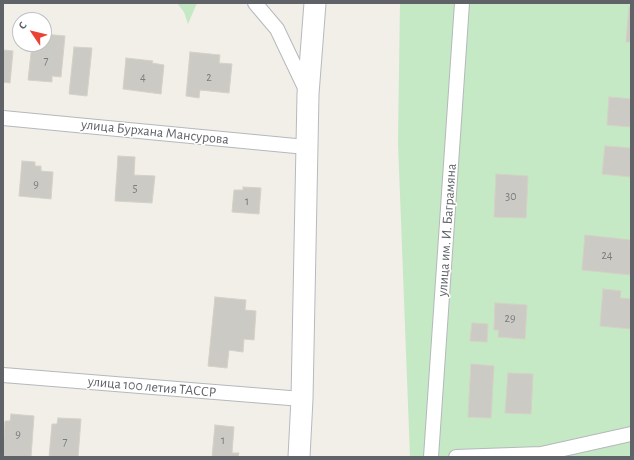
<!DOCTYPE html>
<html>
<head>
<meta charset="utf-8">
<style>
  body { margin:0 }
  #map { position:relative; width:634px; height:460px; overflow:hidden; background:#f1efe8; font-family:"Alegreya Sans",sans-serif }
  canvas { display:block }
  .frame { position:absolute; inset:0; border:4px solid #5f6368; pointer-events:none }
  .north { position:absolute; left:12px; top:12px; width:40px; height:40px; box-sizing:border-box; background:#fff; border:1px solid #bfc1c3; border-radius:50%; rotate:305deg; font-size:11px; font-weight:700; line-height:16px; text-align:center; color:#5f6368 }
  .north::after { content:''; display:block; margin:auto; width:14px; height:18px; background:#ea4335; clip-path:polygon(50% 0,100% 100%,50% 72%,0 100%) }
</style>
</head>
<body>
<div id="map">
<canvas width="634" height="460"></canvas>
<div class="frame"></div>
<div class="north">С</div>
</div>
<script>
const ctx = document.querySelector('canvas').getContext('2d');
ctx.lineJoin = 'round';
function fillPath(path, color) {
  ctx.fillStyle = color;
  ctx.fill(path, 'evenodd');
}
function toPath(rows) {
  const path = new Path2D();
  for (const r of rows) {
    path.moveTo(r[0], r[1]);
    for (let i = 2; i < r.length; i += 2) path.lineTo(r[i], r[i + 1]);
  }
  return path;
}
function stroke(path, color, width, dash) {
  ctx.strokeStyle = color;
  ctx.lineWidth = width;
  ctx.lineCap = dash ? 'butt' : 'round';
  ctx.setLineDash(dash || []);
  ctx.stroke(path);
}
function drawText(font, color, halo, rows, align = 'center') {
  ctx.font = font + ' "Alegreya Sans",sans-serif';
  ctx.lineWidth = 3;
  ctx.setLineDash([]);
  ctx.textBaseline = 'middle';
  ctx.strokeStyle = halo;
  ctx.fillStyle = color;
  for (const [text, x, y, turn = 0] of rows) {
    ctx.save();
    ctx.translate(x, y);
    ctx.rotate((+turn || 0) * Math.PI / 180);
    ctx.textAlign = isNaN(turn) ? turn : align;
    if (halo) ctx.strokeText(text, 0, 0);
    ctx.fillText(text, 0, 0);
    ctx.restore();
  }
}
fillPath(toPath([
  [177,3,197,3,188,24,184,12],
  [400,3,631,3,631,457,410,457,398,142]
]), '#c5e8c5');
const building = toPath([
  [629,7,631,8,631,42,626,42,629,7],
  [44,34,65,36,61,77,52,76,52,82,28,80,32,44,44,44,44,34],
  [74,47,92,48,87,96,69,94,74,47],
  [3,50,13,51,10,83,3,82,3,50],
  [190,52,220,55,219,63,232,64,229,93,200,90,199,98,186,96,190,52],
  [126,58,153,61,152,63,164,65,161,94,123,89,126,58],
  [609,97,631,99,631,127,607,125,609,97],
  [605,146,631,148,631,177,602,174,605,146],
  [118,156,135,157,134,175,155,176,152,203,115,201,118,156],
  [22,161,35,162,35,166,41,166,41,171,53,172,51,199,19,196,22,161],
  [496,174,528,176,526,218,494,217,496,174],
  [243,187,261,188,259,214,232,212,234,190,243,190,243,187],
  [585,235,631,240,631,275,582,270,585,235],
  [603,289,621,291,620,298,631,299,631,329,600,326,603,289],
  [215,297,246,300,245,310,256,311,254,340,244,339,243,352,229,350,227,368,208,366,215,297],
  [495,303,527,305,525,339,498,337,499,330,494,330,495,303],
  [472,323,488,324,487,342,470,341,472,323],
  [471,364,494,366,491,418,468,417,471,364],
  [508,373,533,374,531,414,505,413,508,373],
  [11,414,34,416,31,457,3,456,5,421,10,421,11,414],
  [58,418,81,419,78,457,49,457,52,424,57,424,58,418],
  [215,425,234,427,232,453,239,453,238,457,212,457,215,425]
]);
fillPath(building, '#cccac5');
stroke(building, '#d6d1c6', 1);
const street = toPath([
  [255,3,277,29,307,92],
  [3,118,306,147],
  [3,375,302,399],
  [431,457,462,3],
  [456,457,541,454,631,434]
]);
const secondary = toPath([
  [299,457,302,399,308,94,315,3]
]);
stroke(street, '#b5b8bc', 16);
stroke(secondary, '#b6babf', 23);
stroke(street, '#fff', 14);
stroke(secondary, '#fff', 21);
drawText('12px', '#7a7d7f', null, [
  ["7",46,60],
  ["4",143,77],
  ["2",209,77],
  ["9",36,184],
  ["5",135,188],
  ["30",511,196],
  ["1",247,201],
  ["24",607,255],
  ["29",510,318],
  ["9",18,434],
  ["1",223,440],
  ["7",65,441]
]);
drawText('14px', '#5f6368', '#fff', [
  ["улица Бурхана Мансурова",155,132,6],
  ["улица им. И. Баграмяна",447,230,-86],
  ["улица 100 летия ТАССР",152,387,5]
]);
</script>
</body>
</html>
